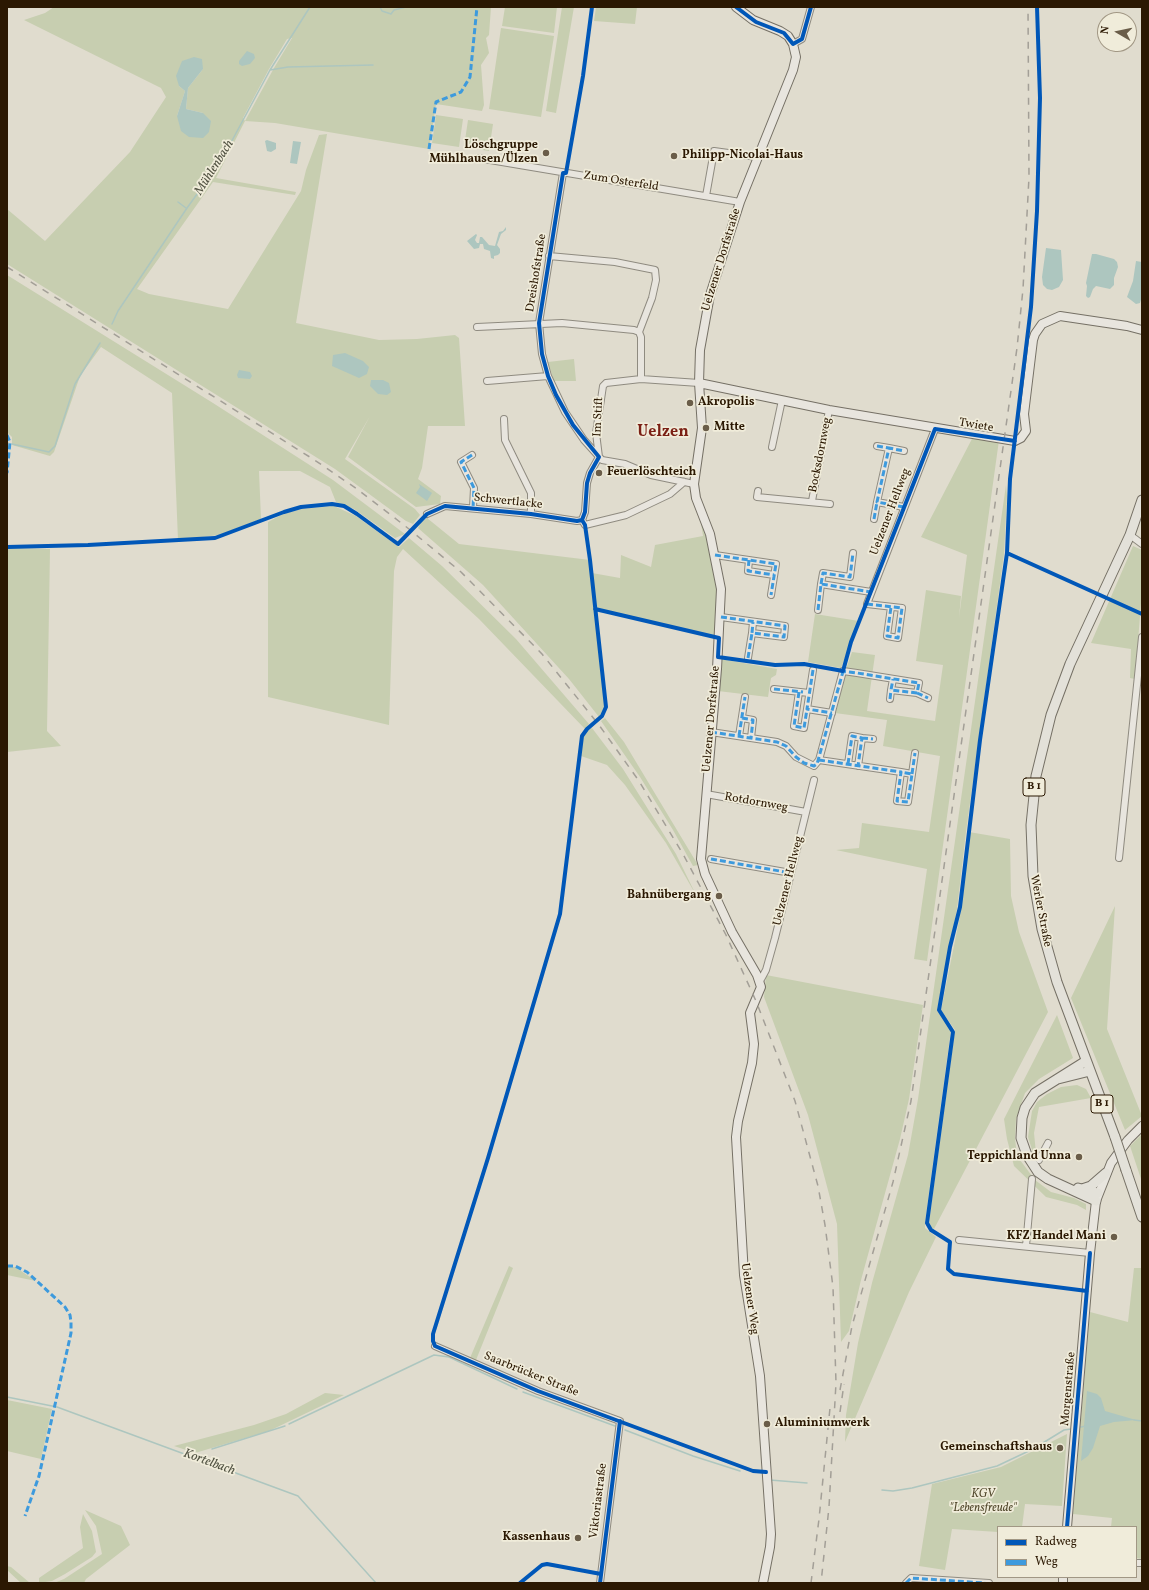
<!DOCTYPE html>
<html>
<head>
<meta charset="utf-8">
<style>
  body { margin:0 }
  #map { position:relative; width:1149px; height:1590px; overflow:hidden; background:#e0dcce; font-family:Vollkorn,serif }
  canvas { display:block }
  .frame { position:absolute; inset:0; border:8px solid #2b1802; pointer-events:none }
  .legend { position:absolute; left:997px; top:1526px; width:140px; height:52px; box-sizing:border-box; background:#f0ecda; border:1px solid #a19784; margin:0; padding:5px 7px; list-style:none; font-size:12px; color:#2b1802 }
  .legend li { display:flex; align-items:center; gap:8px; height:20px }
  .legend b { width:20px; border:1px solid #a19784 }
  .north { position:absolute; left:1097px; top:12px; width:40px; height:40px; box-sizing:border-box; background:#f0ecda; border:1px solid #a19784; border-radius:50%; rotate:279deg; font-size:11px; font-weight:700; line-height:16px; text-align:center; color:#2b1802 }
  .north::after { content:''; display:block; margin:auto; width:14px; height:18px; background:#6a5d49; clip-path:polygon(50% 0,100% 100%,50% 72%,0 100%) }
</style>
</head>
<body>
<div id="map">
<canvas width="1149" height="1590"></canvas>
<div class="frame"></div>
<ul class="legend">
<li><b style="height:5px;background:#0057b8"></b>Radweg</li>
<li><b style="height:5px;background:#3d9add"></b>Weg</li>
</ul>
<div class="north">N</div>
</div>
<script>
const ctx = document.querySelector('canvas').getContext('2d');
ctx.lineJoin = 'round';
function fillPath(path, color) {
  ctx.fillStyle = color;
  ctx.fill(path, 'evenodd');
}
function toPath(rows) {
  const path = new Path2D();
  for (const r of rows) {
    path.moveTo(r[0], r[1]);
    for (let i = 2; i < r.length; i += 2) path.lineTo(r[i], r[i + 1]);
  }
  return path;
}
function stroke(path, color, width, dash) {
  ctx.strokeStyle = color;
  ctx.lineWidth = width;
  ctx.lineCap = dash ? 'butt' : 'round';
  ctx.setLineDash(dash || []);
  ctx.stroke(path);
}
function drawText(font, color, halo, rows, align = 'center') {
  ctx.font = font + ' Vollkorn,serif';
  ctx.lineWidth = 3.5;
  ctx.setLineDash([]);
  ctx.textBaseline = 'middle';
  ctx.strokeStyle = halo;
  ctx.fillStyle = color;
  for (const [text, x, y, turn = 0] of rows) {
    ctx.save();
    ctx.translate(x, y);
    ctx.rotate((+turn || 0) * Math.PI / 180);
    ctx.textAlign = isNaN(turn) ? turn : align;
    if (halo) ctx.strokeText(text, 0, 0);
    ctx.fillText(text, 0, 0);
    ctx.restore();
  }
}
fillPath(toPath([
  [54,7,491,7,489,35,486,38,489,53,481,65,484,105,482,111,436,104,429,149,275,123,245,121,216,178,296,192,295,195,213,182,137,289,149,294,228,309,301,191,306,170,319,135,327,134,296,323,379,340,417,339,455,335,459,338,465,426,428,426,422,468,418,479,441,496,440,504,416,507,348,457,370,416,345,459,415,509,420,515,413,524,406,521,335,469,7,264,7,209,45,241,130,152,166,97,161,88,24,20,45,13],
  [292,38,274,68,245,121,243,118,269,69,287,39],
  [203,69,188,88,186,109,203,113,177,116,185,91,179,86],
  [505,7,557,7,554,33,502,26],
  [562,7,574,7,556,113,546,111],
  [596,7,637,7,635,24,594,21],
  [501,28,554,36,541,117,489,109],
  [436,115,463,119,459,147,432,143],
  [468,120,493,124,489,151,464,147],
  [7,275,213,403,333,480,405,534,395,538,354,509,336,502,330,487,300,471,259,471,261,519,219,535,178,540,172,393,101,347,80,376,54,452,50,456,12,445,12,437,7,432],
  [574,359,576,381,554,381,548,362],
  [974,435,999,440,927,961,914,959,927,869,836,850,859,848,862,823,929,832,940,756,883,746,887,720,835,713,844,675,852,652,875,655,867,711,935,721,943,665,916,661,926,590,961,596,959,618,967,555,921,537],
  [1006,485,1007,496,1004,554,966,832,957,909,937,1010,951,1030,925,1222,925,1228,936,1237,909,1292,845,1442,846,1415,858,1343,872,1283,908,1155,918,1099],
  [334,506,356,516,399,547,409,538,442,566,516,639,589,724,585,729,479,619,403,549,397,557,394,571,389,725,268,697,268,522,283,514,302,509],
  [427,518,459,544,590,560,592,573,620,578,621,555,651,567,655,545,703,536,701,523,707,524,719,572,719,638,595,609,605,705,603,713,599,717,569,679,483,585,418,528,421,522],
  [1133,546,1142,550,1142,591,1135,679,1130,678,1131,649,1091,643],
  [7,548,50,549,47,731,61,746,7,752],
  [815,614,859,621,841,668,808,662],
  [721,659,777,669,776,675,771,678,768,697,718,691],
  [605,718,624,742,698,865,693,866,673,830,640,777,601,721],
  [592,728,623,769,676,854,696,895,666,843,625,785,607,765,581,756,582,739,587,731],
  [969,832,1010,839,1011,896,1019,932,1048,1012,934,1229,929,1226,929,1223,955,1030,941,1010,960,916],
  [1115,906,1107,1029,1142,1116,1125,1130,1071,998],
  [766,975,923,1005,909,1099,900,1139,861,1280,849,1331,841,1342,837,1224,808,1115,764,997],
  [1057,1015,1073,1058,1039,1079,1025,1093,1016,1119,1015,1138,1017,1156,1035,1180,1051,1192,1074,1198,1086,1204,1086,1210,1077,1205,1046,1197,1014,1166,1007,1139,1004,1119],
  [1077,1085,1086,1089,1091,1098,1039,1107,1034,1133,1036,1153,1033,1153,1028,1137,1032,1111,1037,1102,1047,1094,1061,1087],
  [1142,1134,1142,1182,1130,1146],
  [509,1266,513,1268,476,1360,470,1358],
  [7,1267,15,1267,36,1281,7,1275],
  [1134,1268,1142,1268,1142,1559,1136,1558,1136,1527,1111,1527,1112,1518,1073,1514,1090,1312,1128,1322],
  [325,1393,344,1395,269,1431,195,1453,174,1446,254,1425,286,1414],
  [7,1400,52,1409,41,1459,7,1451],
  [1067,1434,1062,1506,1025,1504,1022,1527,998,1527,998,1532,952,1529,945,1570,919,1566,932,1484,1001,1467],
  [85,1510,121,1526,130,1545,86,1579,84,1583,54,1583,64,1579,102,1554,96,1526],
  [83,1514,92,1531,96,1552,92,1557,65,1574,52,1581,39,1583,39,1578,83,1548,80,1527],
  [7,1566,11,1567,30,1583,21,1583,7,1570]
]), '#c7ceb0');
fillPath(toPath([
  [247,51,254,54,255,58,250,64,242,66,239,64,239,61],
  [194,57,202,59,203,69,188,88,186,109,203,113,211,121,209,132,203,138,189,137,181,131,177,116,185,91,179,86,176,76,182,61],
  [267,140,276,143,276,149,271,152,267,151,265,141],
  [293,141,301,142,297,164,290,163],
  [506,227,506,230,501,234,497,245,500,249,500,253,498,255,494,256,494,259,491,258,490,251,484,249,483,244,480,244,479,248,474,249,467,241,476,234,477,235,475,240,477,243,479,243,480,237,482,237,489,245,495,246,499,232,503,231],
  [1046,248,1061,250,1063,280,1059,287,1052,290,1047,289,1043,285,1042,277],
  [1092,254,1096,254,1114,259,1117,262,1118,267,1114,278,1114,285,1110,289,1096,286,1093,289,1090,297,1088,298,1086,296,1087,286,1086,283],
  [1136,261,1142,262,1142,296,1140,303,1136,304,1127,297,1133,281],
  [345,353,363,361,369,367,367,374,359,378,332,366,333,355],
  [239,370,250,372,252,376,250,379,238,378,237,375],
  [371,380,383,380,389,383,391,392,387,395,378,394,370,386],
  [419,484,432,493,427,501,416,493,420,487],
  [1087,1391,1097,1394,1101,1398,1105,1411,1136,1420,1114,1422,1100,1426,1093,1448,1088,1456,1081,1461]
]), '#adc6bf');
stroke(toPath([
  [380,7,382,11,391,14,394,10,406,7],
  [270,70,288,67,373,65],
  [178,202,186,208],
  [112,324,118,311,187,208,221,161,270,70,310,7],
  [7,443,8,443],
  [12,444,49,452,55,446,75,384,100,343],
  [523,1392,615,1426],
  [7,1397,57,1407,298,1496,376,1583],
  [1134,1420,1142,1421],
  [289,1424,434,1355,449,1357,517,1389],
  [1081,1427,1086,1426],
  [625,1430,693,1456,740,1471],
  [212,1449,285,1426],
  [770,1480,807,1483],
  [882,1490,893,1491,912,1488,997,1466,1033,1449,1064,1430,1071,1429]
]), '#adc6bf', 1.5);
const street = toPath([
  [793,44,802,39,811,7],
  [478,158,740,202],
  [563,173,539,323,542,354,548,376,565,412,584,440,602,460,625,464,651,475,694,484],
  [706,196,714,151,757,157],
  [549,256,615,262,655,270,656,280,652,298,639,332],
  [477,327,562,323,634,330,639,332,641,337,641,379],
  [487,381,548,376],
  [504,419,505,440,531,493,531,514],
  [877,446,889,448],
  [772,447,782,400],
  [472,455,461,462,474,488,473,508],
  [758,491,757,497,830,504],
  [812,501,829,410],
  [904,507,877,502,889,448,904,451],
  [427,514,445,506,531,514,577,521,582,520],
  [874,519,877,502],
  [582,520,585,512,587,483,590,473,599,457,596,433,603,386,606,383,641,379,699,383],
  [582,520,585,525,626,515,670,494,684,482],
  [1130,535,1142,544],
  [715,555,776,564,771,595],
  [749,560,748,571,774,575],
  [821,584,823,573,850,577,853,553],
  [891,607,887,636,898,638,902,608,867,604,935,429],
  [818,610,821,584,871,592],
  [721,617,785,626,784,637,752,633,753,622],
  [748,658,752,633],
  [813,670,807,709,832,713],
  [774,689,809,693],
  [799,692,794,726,804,728,807,709],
  [917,693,928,698],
  [890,699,891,690],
  [742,718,753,720,751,738],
  [711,732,777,742,786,746,796,757,814,766,819,760,843,671,857,673,919,683,917,693,891,690,893,679],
  [739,736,745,697],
  [862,738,873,739],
  [819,760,901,772,897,801,908,802,912,774,901,772],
  [848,764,852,736,862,738,858,766],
  [912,774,915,753],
  [706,794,806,812],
  [1119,858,1142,637],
  [711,859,791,873],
  [760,981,766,970,775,938,814,780],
  [1039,1160,1048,1143],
  [959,1240,1090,1253],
  [1026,1246,1032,1179],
  [435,1346,538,1391,620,1421,600,1583],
  [1136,1563,1142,1563],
  [906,1583,911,1578,989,1583]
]);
const secondary = toPath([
  [736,7,753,20,780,31,788,36,793,44,796,57,793,70,740,202,710,295,700,350,699,383,702,428,694,484,696,498,710,534,721,589,717,669,701,859,705,874,732,932,757,975,761,987,750,1013,754,1044,752,1063,738,1121,736,1137,744,1275,760,1376,771,1534,770,1547,763,1583],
  [699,383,829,410,1015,441,1021,438,1026,431,1024,414,1033,340,1035,334,1042,324,1060,316,1127,326,1142,330],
  [1067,1527,1090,1253,1096,1201,1111,1163,1128,1140,1142,1126],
  [1063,1583,1063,1577]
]);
const primary = toPath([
  [1086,1061,1035,1093,1025,1108,1022,1118,1021,1138,1027,1155,1038,1172,1048,1179,1096,1201],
  [1058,1079,1090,1071],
  [1115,1137,1057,982,1042,929,1033,876,1031,825,1036,776,1051,715,1070,664,1130,535,1142,500],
  [1126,1170,1142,1217],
  [1078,1188,1098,1193],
  [1082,1189,1091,1186,1106,1173]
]);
stroke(street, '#8f8b80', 8);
stroke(secondary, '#757065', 10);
stroke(primary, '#757065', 11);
stroke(street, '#e8e5de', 6);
stroke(secondary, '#e8e5de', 8);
stroke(primary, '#e3e1d9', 9);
stroke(toPath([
  [7,267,313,459,357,489,409,529,461,572,542,654,599,725,639,781,683,854,726,935,756,1001,795,1101,818,1186,825,1225,833,1287,836,1383,829,1507,821,1583],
  [840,1390,852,1326,893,1182,911,1101,1017,348,1023,289,1029,177,1028,7],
  [840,1412,844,1384],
  [811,1583,819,1519,830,1408]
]), '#a39f97', 1.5, [7, 7]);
const primaryBridge = toPath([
  [1115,1137,1126,1170]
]);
stroke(primaryBridge, '#757065', 11, []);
stroke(primaryBridge, '#e3e1d9', 9);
stroke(toPath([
  [429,149,436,102,461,92,470,77,477,7],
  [7,435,10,442,7,473],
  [877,446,889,448],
  [472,455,461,462,474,488,473,508],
  [904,507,877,502,889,448,904,451],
  [874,519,877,502],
  [715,555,776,564,771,595],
  [749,560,748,571,774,575],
  [821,584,823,573,850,577,853,553],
  [867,604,902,608,898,638,887,636,891,607],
  [818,610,821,584,871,592],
  [721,617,785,626,784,637,752,633,753,622],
  [748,658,752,633],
  [813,670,807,709,832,713],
  [840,671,857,673,919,683,917,693,891,690,893,679],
  [774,689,803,692],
  [799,692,794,726,804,728,807,709],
  [917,693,928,698],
  [890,699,891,690],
  [742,718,753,720,751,738],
  [711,732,777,742,786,746,796,757,804,763,814,766,817,764,844,668],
  [739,736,745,697],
  [862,738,873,739],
  [819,760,901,772,897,801,908,802,912,774,901,772],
  [848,764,852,736,862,738,858,766],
  [912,774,915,753],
  [711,859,791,873],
  [7,1266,15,1266,27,1272,65,1307,70,1315,71,1322,71,1333,39,1476,25,1516],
  [906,1583,911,1578,985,1583]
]), '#3d9add', 3, [6, 3]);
stroke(toPath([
  [736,7,756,22,784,33,793,44,802,39,811,7],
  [1037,7,1040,98,1037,211,1031,307,1010,479,1007,553,980,740,960,907,950,947,939,1010,953,1032,927,1223,931,1230,950,1242,948,1269,954,1274,1087,1291],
  [582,520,585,525,590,560,606,707,602,716,587,729,582,736,560,914,488,1158,433,1334,433,1341,435,1346,538,1391,753,1471,766,1472],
  [582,520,585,512,587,483,590,473,599,457,573,425,556,395,548,376,542,354,539,323,563,173,566,173,583,76,592,7],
  [7,547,88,545,215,538,284,512,301,507,332,504,344,506,357,514,398,544,427,514,445,506,531,514,577,521,582,520],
  [1007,553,1142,614],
  [595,609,719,638,718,657,775,665,804,664,843,671,851,642,935,429,1015,441],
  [1067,1527,1090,1253],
  [520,1583,542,1565,547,1564,601,1574],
  [600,1583,620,1421]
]), '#0057b8', 4);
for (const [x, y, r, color] of [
  [546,153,4,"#6a5d49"],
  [674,156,4,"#6a5d49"],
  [690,403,4,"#6a5d49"],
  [706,428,4,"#6a5d49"],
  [599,473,4,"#6a5d49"],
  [719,896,4,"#6a5d49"],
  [1079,1157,4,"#6a5d49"],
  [1114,1237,4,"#6a5d49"],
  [767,1424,4,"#6a5d49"],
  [1060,1448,4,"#6a5d49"],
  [578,1538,4,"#6a5d49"]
]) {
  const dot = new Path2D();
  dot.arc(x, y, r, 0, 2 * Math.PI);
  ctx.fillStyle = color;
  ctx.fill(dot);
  stroke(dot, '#f0ecda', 1.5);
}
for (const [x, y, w] of [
  [1034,787,22],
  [1102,1104,22]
]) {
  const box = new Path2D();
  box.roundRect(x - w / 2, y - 9, w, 18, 3);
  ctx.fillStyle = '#f0ecda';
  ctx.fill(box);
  stroke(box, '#2b1802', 1);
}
drawText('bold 11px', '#2b1802', null, [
  ["B 1",1034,787],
  ["B 1",1102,1104]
]);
drawText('bold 12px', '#2b1802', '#f0ecda', [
  ["Löschgruppe",538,146],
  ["Mühlhausen/Ülzen",538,160],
  ["Philipp-Nicolai-Haus",682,156,"left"],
  ["Akropolis",698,403,"left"],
  ["Mitte",714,428,"left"],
  ["Feuerlöschteich",607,473,"left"],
  ["Bahnübergang",711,896],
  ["Teppichland Unna",1071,1157],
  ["KFZ Handel Mani",1106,1237],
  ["Aluminiumwerk",775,1424,"left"],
  ["Gemeinschaftshaus",1052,1448],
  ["Kassenhaus",570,1538]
], 'right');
drawText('12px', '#2b1802', '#f0ecda', [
  ["Zum Osterfeld",621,182,9],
  ["Uelzener Dorfstraße",722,260,-73],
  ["Dreishofstraße",537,273,-81],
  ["Im Stift",599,417,-87],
  ["Twiete",976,426,10],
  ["Bocksdornweg",821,455,-79],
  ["Schwertlacke",508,502,6],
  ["Uelzener Hellweg",891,512,-69],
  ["Uelzener Dorfstraße",712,719,-85],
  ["Rotdornweg",756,803,10],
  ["Uelzener Hellweg",789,881,-76],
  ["Werler Straße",1040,911,79],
  ["Uelzener Weg",749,1299,82],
  ["Saarbrücker Straße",531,1375,22],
  ["Morgenstraße",1069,1389,-85],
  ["Viktoriastraße",599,1501,-83]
]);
drawText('italic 12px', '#544b2f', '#f0ecda', [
  ["KGV",983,1495],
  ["\"Lebensfreude\"",983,1509]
]);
drawText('italic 13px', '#515242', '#f0ecda', [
  ["Mühlenbach",215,168,-58],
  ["Kortelbach",209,1463,20]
]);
drawText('bold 16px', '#7a1f14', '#f0ecda', [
  ["Uelzen",663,433]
]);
</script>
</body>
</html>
